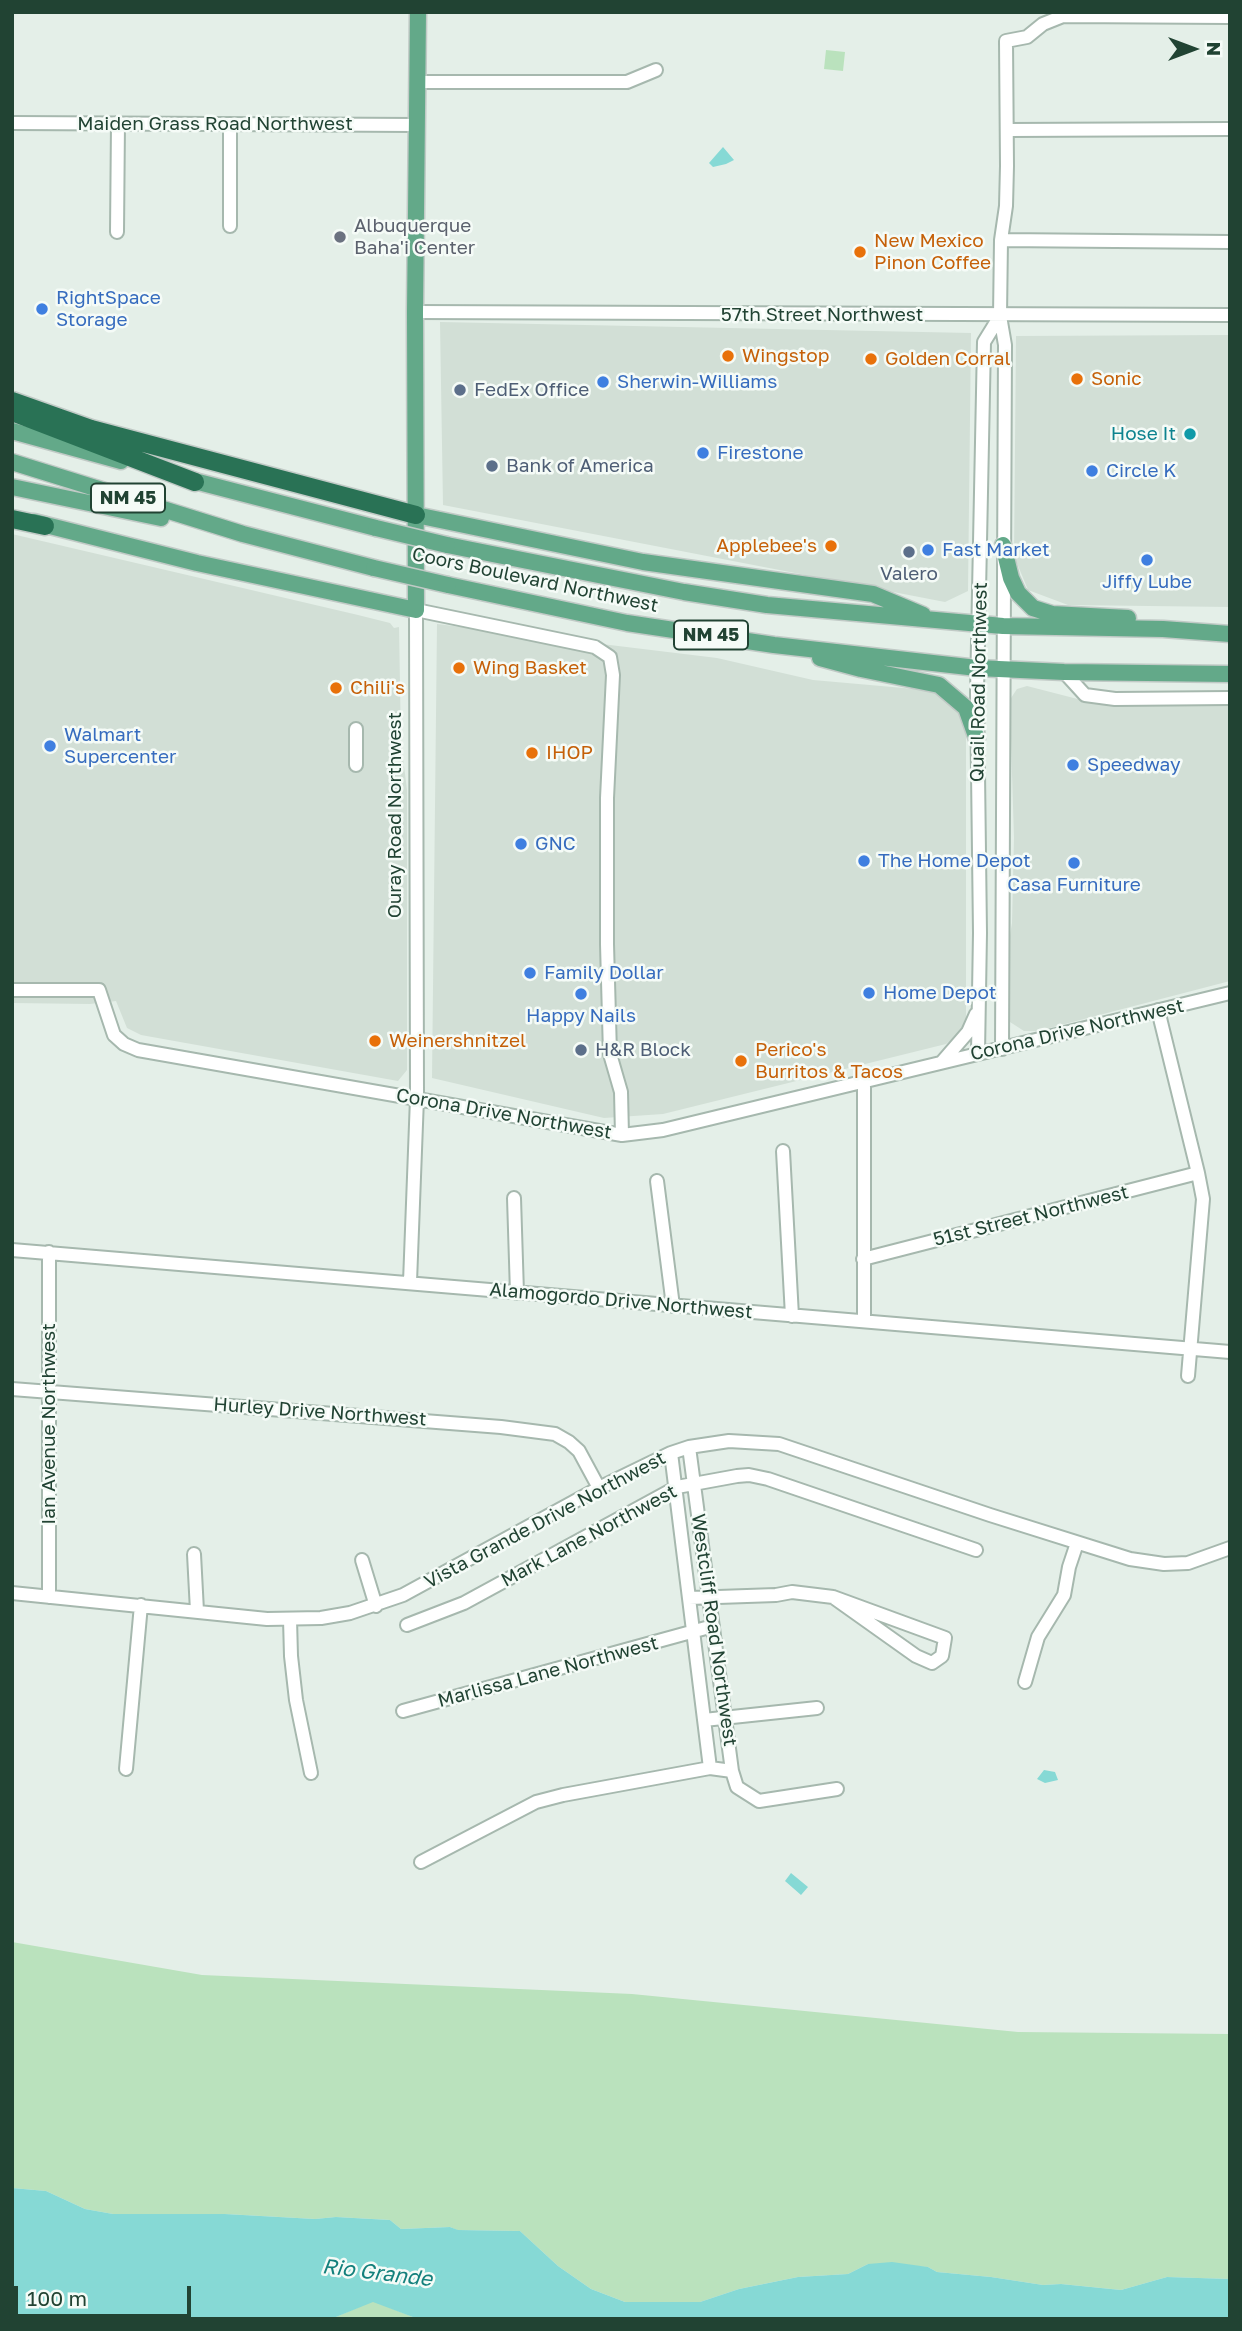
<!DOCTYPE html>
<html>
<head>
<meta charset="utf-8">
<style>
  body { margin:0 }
  #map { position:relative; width:1242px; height:2331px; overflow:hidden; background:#e4efe8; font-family:"Golos Text",sans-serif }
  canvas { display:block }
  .frame { position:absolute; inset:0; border:14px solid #214333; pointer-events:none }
  .north { position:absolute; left:1158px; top:14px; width:70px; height:70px; -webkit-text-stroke:5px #f5fbf7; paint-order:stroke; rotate:90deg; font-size:19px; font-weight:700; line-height:28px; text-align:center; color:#214333 }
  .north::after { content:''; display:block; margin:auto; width:24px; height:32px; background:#214333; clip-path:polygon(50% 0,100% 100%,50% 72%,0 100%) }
  .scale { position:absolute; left:14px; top:2286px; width:177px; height:32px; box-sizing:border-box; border:4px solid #214333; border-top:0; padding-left:9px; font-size:21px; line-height:24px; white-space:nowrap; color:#214333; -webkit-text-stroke:5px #f5fbf7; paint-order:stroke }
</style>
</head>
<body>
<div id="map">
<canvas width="1242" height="2331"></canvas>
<div class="frame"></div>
<div class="north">N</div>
<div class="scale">100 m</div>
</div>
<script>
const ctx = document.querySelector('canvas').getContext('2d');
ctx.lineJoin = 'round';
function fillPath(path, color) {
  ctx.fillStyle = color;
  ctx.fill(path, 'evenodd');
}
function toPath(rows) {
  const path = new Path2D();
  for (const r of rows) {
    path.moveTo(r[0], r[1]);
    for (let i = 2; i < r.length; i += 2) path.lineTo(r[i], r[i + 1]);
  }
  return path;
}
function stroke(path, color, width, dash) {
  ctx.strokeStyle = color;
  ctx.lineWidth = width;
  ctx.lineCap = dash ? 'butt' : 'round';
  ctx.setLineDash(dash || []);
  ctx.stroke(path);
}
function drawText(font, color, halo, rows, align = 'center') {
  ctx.font = font + ' "Golos Text",sans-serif';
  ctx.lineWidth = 5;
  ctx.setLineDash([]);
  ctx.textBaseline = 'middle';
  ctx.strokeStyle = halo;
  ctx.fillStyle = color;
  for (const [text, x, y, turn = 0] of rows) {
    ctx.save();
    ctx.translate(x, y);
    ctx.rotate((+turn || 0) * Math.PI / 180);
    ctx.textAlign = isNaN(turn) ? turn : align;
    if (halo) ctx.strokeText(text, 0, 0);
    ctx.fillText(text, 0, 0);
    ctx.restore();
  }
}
fillPath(toPath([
  [440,322,971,333,968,591,945,602,443,505],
  [1230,335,1230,607,1068,605,1028,590,1014,556,1016,336],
  [12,534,358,615,390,623,394,628,399,627,401,742,407,790,407,1070,398,1081,141,1035,127,1028,116,1001,90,1004,12,1003],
  [437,624,717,658,813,680,915,689,935,693,952,703,961,713,966,726,966,1023,960,1033,946,1044,663,1114,604,1118,432,1078],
  [1027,686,1097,704,1230,702,1230,981,1038,1031,1024,1031,1010,1022,1009,941,1012,923,1014,838,1010,709,1011,698,1017,689]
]), '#d2dfd6');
fillPath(toPath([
  [826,50,845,52,843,71,824,69],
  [12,1942,202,1975,632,1994,1018,2032,1230,2034,1230,2279,1167,2277,1121,2290,1061,2284,1043,2285,991,2277,937,2272,928,2267,868,2264,848,2274,798,2277,739,2289,700,2302,625,2302,591,2289,558,2266,520,2231,457,2230,450,2227,401,2229,390,2220,336,2217,315,2219,225,2214,113,2214,85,2209,46,2191,12,2188],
  [373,2301,418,2319,331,2319]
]), '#bae2bd');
fillPath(toPath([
  [723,147,734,160,726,164,713,167,709,163],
  [1044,1770,1055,1772,1058,1780,1045,1783,1037,1779],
  [791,1873,808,1887,801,1895,785,1881],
  [12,2188,46,2191,85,2209,113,2214,225,2214,315,2219,336,2217,390,2220,401,2229,450,2227,458,2230,520,2231,558,2266,591,2289,625,2302,700,2302,739,2289,798,2277,848,2274,868,2264,892,2262,928,2267,937,2272,991,2277,1043,2285,1061,2284,1121,2290,1167,2277,1230,2279,1230,2319,418,2319,373,2302,331,2319,12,2319]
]), '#86d9d5');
const minor = toPath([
  [417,82,627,82,656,70],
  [12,123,417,125],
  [1008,130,1230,129],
  [230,226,230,124],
  [117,232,118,123],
  [1001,240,1230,242],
  [415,312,1230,315],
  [1064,672,1085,695,1115,699,1230,698],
  [356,729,356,765],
  [12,990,99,990,114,1035,124,1044,138,1050,622,1135,663,1130,1230,993],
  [1158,1010,1198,1173,1203,1199,1188,1376],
  [1002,1049,1005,345,1000,316,1001,240,1006,206,1007,166,1006,41,1027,37,1043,24,1063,16,1230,17],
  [978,1053,980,933,977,692,984,342,1000,316],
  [942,1062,968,1032,976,1014],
  [864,1081,864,1321],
  [783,1151,792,1316],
  [657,1181,673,1306],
  [514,1198,517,1293],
  [12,1250,1230,1352],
  [49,1252,49,1597],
  [863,1259,1198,1173],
  [410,1282,417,1098,416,610,595,647,610,657,613,675,607,798,607,944,610,1054,621,1092,622,1135],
  [12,1389,501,1427,555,1434,569,1442,579,1451,599,1488],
  [689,1447,732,1771],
  [671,1453,710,1768],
  [194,1554,197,1611],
  [362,1560,376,1606],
  [12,1593,267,1619,321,1618,350,1613,403,1595,599,1488,671,1453,689,1447,729,1441,779,1444,990,1515,1130,1559,1164,1564,1188,1563,1230,1548],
  [689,1598,776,1595,792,1592,833,1597,945,1638,942,1656,932,1663,916,1656,833,1597],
  [290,1619,291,1656,296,1700,311,1773],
  [407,1625,464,1603,677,1487,737,1476,749,1475,768,1479,976,1550],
  [1025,1682,1038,1637,1064,1595,1069,1567,1077,1543],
  [403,1711,713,1626],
  [704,1720,817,1708],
  [126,1769,141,1605],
  [421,1862,536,1802,563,1795,710,1768,732,1771,737,1787,759,1801,837,1789]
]);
const major = toPath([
  [12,431,121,461],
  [12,462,243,534,374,568],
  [183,478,376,528],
  [12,487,161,518],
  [416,515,643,562,873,594,923,615],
  [34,522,197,563,416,610,415,312,418,12],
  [447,545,684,592,767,605,1003,626,1163,629,1230,634],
  [1003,545,1011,578,1018,593,1033,608,1052,614,1128,618],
  [448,585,627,623,774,645,977,668,1064,672,1230,674],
  [820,658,861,669,939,685,966,708,977,739]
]);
const highway = toPath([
  [12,401,91,429,416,515],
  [15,413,195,482],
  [12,519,45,526]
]);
stroke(minor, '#a6b8ae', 16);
stroke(major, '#c1cac6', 19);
stroke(highway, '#c1cac6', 21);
stroke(minor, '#fff', 12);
stroke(major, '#63a989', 16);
stroke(highway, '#297255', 18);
const majorBridge = toPath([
  [376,528,447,545],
  [374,568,448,585]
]);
stroke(majorBridge, '#c1cac6', 19, []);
stroke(majorBridge, '#63a989', 16);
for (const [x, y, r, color] of [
  [340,237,7,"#6b7280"],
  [860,252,7,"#e8710a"],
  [42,309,7,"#3f7fe0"],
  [728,356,7,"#e8710a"],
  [871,359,7,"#e8710a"],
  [1077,379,7,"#e8710a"],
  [603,382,7,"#3f7fe0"],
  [460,390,7,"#5c6f8a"],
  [1190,434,7,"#0f9aa8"],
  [703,453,7,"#3f7fe0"],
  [492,466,7,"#5c6f8a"],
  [1092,471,7,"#3f7fe0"],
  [831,546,7,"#e8710a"],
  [928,550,7,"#3f7fe0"],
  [909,552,7,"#5c6f8a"],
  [1147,560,7,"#3f7fe0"],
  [459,668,7,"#e8710a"],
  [336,688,7,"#e8710a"],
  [50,746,7,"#3f7fe0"],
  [532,753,7,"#e8710a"],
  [1073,765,7,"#3f7fe0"],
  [521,844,7,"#3f7fe0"],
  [864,861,7,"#3f7fe0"],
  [1074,863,7,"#3f7fe0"],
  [530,973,7,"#3f7fe0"],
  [869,993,7,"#3f7fe0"],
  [581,994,7,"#3f7fe0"],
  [375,1041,7,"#e8710a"],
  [581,1050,7,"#5c6f8a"],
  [741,1061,7,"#e8710a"]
]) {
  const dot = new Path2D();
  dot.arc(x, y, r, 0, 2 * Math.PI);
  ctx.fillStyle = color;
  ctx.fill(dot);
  stroke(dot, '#f5fbf7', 2.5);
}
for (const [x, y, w] of [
  [128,498,74],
  [711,635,74]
]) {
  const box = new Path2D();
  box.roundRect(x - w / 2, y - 14.5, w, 29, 5);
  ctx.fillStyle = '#f5fbf7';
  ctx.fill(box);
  stroke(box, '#214333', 2);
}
drawText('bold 18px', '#214333', null, [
  ["NM 45",128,498],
  ["NM 45",711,635]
]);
drawText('19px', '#214333', '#f5fbf7', [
  ["Maiden Grass Road Northwest",215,124],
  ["57th Street Northwest",822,315],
  ["Coors Boulevard Northwest",535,580,12],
  ["Quail Road Northwest",979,682,-89],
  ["Ouray Road Northwest",395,815,-90],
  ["Corona Drive Northwest",1077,1030,-13],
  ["Corona Drive Northwest",504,1114,10],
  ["51st Street Northwest",1031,1216,-14],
  ["Alamogordo Drive Northwest",621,1301,5],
  ["Hurley Drive Northwest",320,1412,4],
  ["Ian Avenue Northwest",49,1424,-90],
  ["Vista Grande Drive Northwest",545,1520,-28],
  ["Mark Lane Northwest",589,1536,-28],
  ["Westcliff Road Northwest",714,1630,82],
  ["Marlissa Lane Northwest",548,1672,-15]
]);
drawText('19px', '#5b616d', '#f5fbf7', [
  ["Albuquerque",354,226],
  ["Baha'i Center",354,248]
], 'left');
drawText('19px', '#c56008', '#f5fbf7', [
  ["New Mexico",874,241],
  ["Pinon Coffee",874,263],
  ["Wingstop",742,356],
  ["Golden Corral",885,359],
  ["Sonic",1091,379],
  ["Applebee's",817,546,"right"],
  ["Wing Basket",473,668],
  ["Chili's",350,688],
  ["IHOP",546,753],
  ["Weinershnitzel",389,1041],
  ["Perico's",755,1050],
  ["Burritos & Tacos",755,1072]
], 'left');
drawText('19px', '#366cbe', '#f5fbf7', [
  ["RightSpace",56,298],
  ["Storage",56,320],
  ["Sherwin-Williams",617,382],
  ["Firestone",717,453],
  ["Circle K",1106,471],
  ["Fast Market",942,550],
  ["Jiffy Lube",1147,582,"center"],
  ["Walmart",64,735],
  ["Supercenter",64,757],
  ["Speedway",1087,765],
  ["GNC",535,844],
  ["The Home Depot",878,861],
  ["Casa Furniture",1074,885,"center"],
  ["Family Dollar",544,973],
  ["Home Depot",883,993],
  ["Happy Nails",581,1016,"center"]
], 'left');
drawText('19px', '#4e5e75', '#f5fbf7', [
  ["FedEx Office",474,390],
  ["Bank of America",506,466],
  ["Valero",909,574,"center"],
  ["H&R Block",595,1050]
], 'left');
drawText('19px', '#0d838f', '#f5fbf7', [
  ["Hose It",1176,434]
], 'right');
drawText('italic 21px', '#13807c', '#f5fbf7', [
  ["Rio Grande",377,2273,7]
]);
</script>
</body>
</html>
